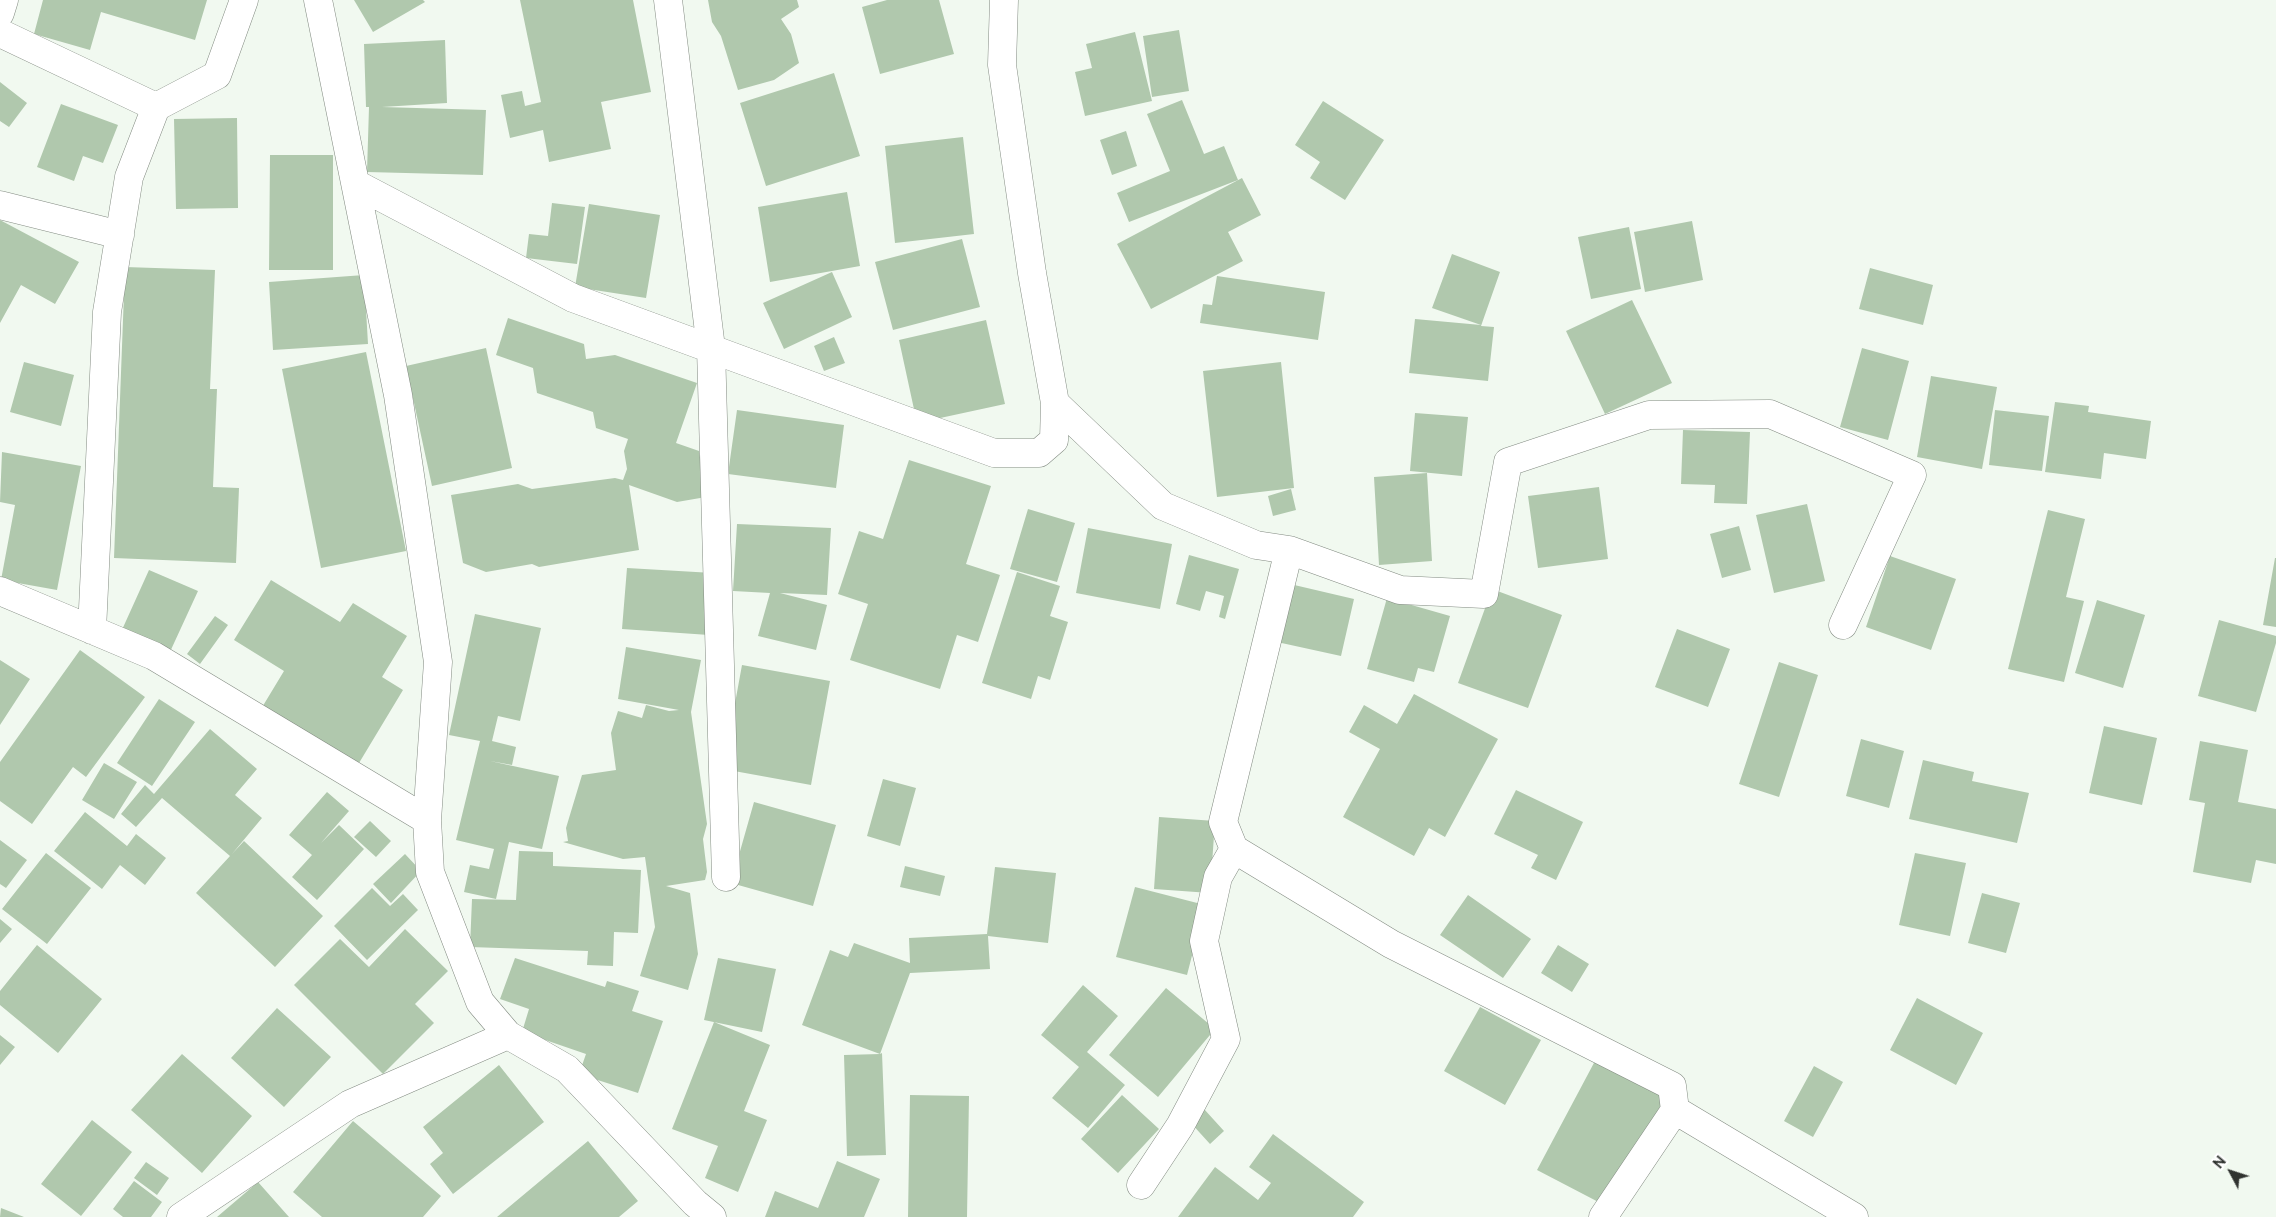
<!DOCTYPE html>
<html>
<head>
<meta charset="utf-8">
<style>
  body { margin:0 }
  #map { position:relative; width:2276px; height:1217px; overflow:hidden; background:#f1f9f0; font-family:Raleway,sans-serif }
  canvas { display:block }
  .north { position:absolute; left:2206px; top:1147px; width:50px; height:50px; -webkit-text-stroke:4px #fff; paint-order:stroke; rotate:310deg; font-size:14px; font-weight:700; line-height:20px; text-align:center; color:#303330 }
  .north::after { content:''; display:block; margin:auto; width:18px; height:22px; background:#303330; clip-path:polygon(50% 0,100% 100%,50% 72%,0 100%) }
</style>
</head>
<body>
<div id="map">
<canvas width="2276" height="1217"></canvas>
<div class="north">N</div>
</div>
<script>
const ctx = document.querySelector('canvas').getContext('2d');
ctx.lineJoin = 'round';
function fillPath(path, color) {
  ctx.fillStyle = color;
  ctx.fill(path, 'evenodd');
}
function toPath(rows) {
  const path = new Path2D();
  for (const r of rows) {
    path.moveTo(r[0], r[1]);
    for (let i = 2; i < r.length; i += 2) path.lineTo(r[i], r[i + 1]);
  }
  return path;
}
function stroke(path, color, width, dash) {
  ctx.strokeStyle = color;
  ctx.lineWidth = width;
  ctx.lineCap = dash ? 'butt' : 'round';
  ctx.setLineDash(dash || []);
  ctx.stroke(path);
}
fillPath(toPath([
  [43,0,207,0,195,40,101,12,90,50,34,34],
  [354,0,423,0,425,2,373,32],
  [520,0,633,0,651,92,601,102,611,149,549,162,543,130,510,138,501,95,522,91,525,106,541,102],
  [708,0,797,0,799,7,781,19,791,34,799,63,774,80,738,90,721,36,712,22],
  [887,0,939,0,954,54,880,74,862,7],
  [1179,30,1189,91,1152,97,1143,36],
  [1135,32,1152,101,1085,116,1075,72,1092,68,1086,44],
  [445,40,447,103,382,107,486,110,483,175,367,172,369,107,366,107,364,44],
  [834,73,860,156,766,186,740,103],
  [0,82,27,103,9,127,0,121],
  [1182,100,1204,154,1224,146,1238,180,1129,222,1117,193,1170,171,1147,114],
  [1323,101,1384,140,1345,200,1310,178,1320,162,1295,145],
  [61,104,118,125,103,163,83,156,74,181,37,167],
  [237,118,238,208,176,209,174,119],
  [1126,131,1137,166,1112,175,1100,140],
  [963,137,974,234,895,243,885,146],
  [270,155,333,155,333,270,269,270],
  [1242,178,1261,215,1228,232,1243,261,1151,309,1117,244],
  [847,192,860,266,770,282,758,207],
  [552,203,585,207,577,264,526,258,529,234,548,236],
  [589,204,660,215,646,298,575,287],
  [0,220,79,262,55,304,21,285,0,323],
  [1692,221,1703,280,1645,292,1634,232],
  [1629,227,1641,289,1591,299,1578,237],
  [962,239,980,307,893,330,875,262],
  [1452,254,1500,272,1481,326,1494,327,1488,381,1409,373,1415,319,1481,325,1432,308],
  [125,267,215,270,210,389,217,389,213,487,239,488,236,563,114,558],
  [1870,268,1933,285,1923,325,1859,309],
  [832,272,852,317,784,349,763,303],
  [364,275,368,344,273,350,269,282],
  [1217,276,1325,292,1318,340,1200,323,1203,304,1212,305],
  [1632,300,1672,383,1605,414,1566,331],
  [508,318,584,344,586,359,615,355,697,383,676,443,699,451,706,497,677,502,629,485,639,550,539,567,532,564,486,572,463,563,451,495,518,484,532,489,615,478,623,480,627,469,624,451,628,439,596,428,593,412,537,393,533,368,496,355],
  [986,320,1005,404,917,423,899,340],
  [834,337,845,363,824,371,814,346],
  [486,348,512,468,432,486,406,366],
  [1862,348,1909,361,1888,440,1840,427],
  [366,352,406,551,321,568,282,369],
  [24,362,74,375,61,426,10,412],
  [1281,362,1294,488,1217,497,1203,371],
  [1931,376,1997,387,1982,469,1917,457],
  [2055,402,2089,406,2088,412,2151,421,2146,459,2104,453,2101,479,2045,472],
  [737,410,844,425,836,488,728,474],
  [1995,410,2049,416,2042,471,1989,465],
  [1415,413,1468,417,1462,476,1410,471],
  [1683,430,1750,432,1747,504,1714,503,1715,485,1681,484],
  [2,452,81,466,57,590,1,580,15,505,0,502],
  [909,460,991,486,966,564,1000,575,978,642,957,635,940,689,850,660,868,604,838,594,859,531,883,539],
  [1427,473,1432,561,1379,565,1374,477],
  [1599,487,1608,559,1538,568,1528,496],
  [1291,489,1296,510,1273,516,1268,496],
  [1807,504,1825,581,1774,593,1756,515],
  [1028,509,1075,523,1057,582,1010,569],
  [2048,510,2085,519,2066,597,2084,601,2064,682,2008,669],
  [737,524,831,528,827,595,780,593,827,605,816,650,758,636,770,593,733,591],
  [1739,526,1751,570,1722,578,1710,534],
  [1088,528,1172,544,1160,609,1076,593],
  [1189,555,1239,569,1225,619,1219,617,1224,596,1206,591,1200,611,1176,604],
  [1890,556,1956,579,1931,650,1866,627],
  [2275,558,2276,558,2276,627,2263,625],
  [627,568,713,573,709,635,622,629],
  [149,570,198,591,169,654,121,632],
  [1017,572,1060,586,1050,616,1068,622,1050,680,1038,676,1031,699,982,683],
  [271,580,340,622,353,603,407,636,382,677,403,690,356,768,261,709,284,671,234,640],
  [1290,584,1354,599,1341,656,1277,642],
  [1492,589,1562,615,1528,708,1458,683],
  [1387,598,1450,616,1434,672,1418,668,1414,682,1367,669],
  [2097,600,2145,615,2123,688,2075,673],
  [475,614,541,628,520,721,498,716,492,741,516,747,512,765,490,761,559,776,542,849,509,842,496,899,464,892,470,865,489,869,494,849,456,840,480,741,449,735],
  [215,616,228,625,200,664,187,654],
  [2219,620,2276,636,2276,643,2256,712,2198,696],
  [1677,629,1730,649,1708,707,1655,687],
  [626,647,701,660,691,712,707,824,703,839,707,872,705,880,666,886,690,893,698,954,688,990,640,976,655,927,645,857,623,859,563,842,568,841,566,828,582,775,616,770,611,733,618,711,642,718,646,705,669,711,679,710,618,699],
  [80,650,145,697,86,777,73,767,32,824,0,801,0,762],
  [0,660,30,679,0,725],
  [1779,662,1818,675,1779,797,1739,784],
  [742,665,830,681,811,785,723,769],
  [1414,694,1498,739,1445,837,1429,828,1414,856,1343,817,1380,749,1349,732,1364,705,1397,724],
  [159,699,195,722,152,786,117,763],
  [2104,726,2157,738,2142,805,2089,793],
  [210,729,257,769,235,795,262,818,232,854,244,841,323,916,275,967,196,893,230,856,162,798,136,827,121,814,145,785,154,794],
  [1861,739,1904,751,1889,808,1846,796],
  [2200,741,2248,750,2238,802,2276,809,2276,864,2256,860,2251,883,2193,872,2205,803,2189,800],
  [1923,760,1974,772,1972,781,2029,793,2017,843,1909,819],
  [104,763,137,782,114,819,82,800],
  [883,779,916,788,900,846,867,836],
  [1516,790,1583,822,1556,880,1531,868,1538,855,1494,834],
  [327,792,349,811,321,843,339,825,364,849,317,900,292,877,312,855,289,835],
  [754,802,836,825,813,906,731,883],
  [85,812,127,846,136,834,166,858,145,885,120,865,102,889,54,851],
  [1159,817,1215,821,1210,893,1154,889],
  [370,821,391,841,376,857,354,837],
  [0,840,27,860,6,888,0,884],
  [519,851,553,852,553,866,641,870,638,933,614,932,613,966,587,965,588,951,470,947,472,899,516,900],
  [46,853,91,888,47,944,2,909],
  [1915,853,1966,863,1950,936,1899,925],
  [405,854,421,871,391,903,373,884],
  [905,866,945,876,940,896,900,887],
  [995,867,1056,873,1048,943,988,936,990,969,910,973,880,1054,882,1053,886,1155,847,1156,844,1055,880,1054,802,1025,830,950,848,957,854,943,910,963,909,938,987,934],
  [1135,887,1205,905,1187,975,1116,957],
  [372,888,390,906,403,894,418,910,367,960,334,926],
  [1982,893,2020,903,2006,953,1968,943],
  [1468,895,1531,939,1503,978,1440,935],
  [0,919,12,929,0,943],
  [405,929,448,971,415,1004,434,1023,383,1074,294,985,340,939,369,967],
  [37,945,102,999,58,1053,0,1005,0,991],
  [1558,945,1589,964,1572,992,1541,973],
  [515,958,605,987,607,981,639,991,632,1011,663,1021,638,1093,579,1074,586,1054,522,1032,529,1009,500,999],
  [718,958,776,969,762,1032,704,1020],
  [1083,985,1118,1016,1087,1052,1125,1085,1088,1128,1052,1098,1079,1067,1041,1035],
  [1166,988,1215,1029,1158,1097,1109,1055],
  [1917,998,1983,1033,1956,1085,1890,1050],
  [1480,1007,1541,1040,1505,1105,1444,1071],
  [277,1008,331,1057,284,1107,231,1058],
  [714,1022,770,1045,744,1111,767,1120,738,1192,705,1178,718,1146,672,1129],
  [0,1035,15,1047,0,1065],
  [182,1054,252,1116,202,1173,131,1110],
  [1595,1061,1665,1097,1608,1207,1537,1170],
  [499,1065,544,1122,453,1194,430,1164,443,1153,423,1127],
  [1814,1066,1843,1082,1813,1137,1784,1121],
  [910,1095,969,1096,967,1217,908,1217],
  [1122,1095,1159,1129,1118,1173,1081,1139],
  [1204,1109,1224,1131,1210,1144,1190,1122],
  [92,1120,132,1152,81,1216,41,1184],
  [353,1121,441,1196,423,1217,322,1217,293,1192],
  [1273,1134,1364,1202,1353,1217,1178,1217,1215,1167,1258,1200,1271,1183,1249,1167],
  [588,1141,638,1201,619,1217,497,1217],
  [837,1161,880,1179,864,1217,765,1217,775,1191,818,1208],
  [146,1162,169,1178,157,1195,134,1178],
  [134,1181,162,1202,151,1217,123,1217,113,1209],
  [258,1182,289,1217,217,1217],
  [1,1208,24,1217,0,1217]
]), '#b0c8ad');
const minor = toPath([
  [318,0,398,395,438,662,427,820,430,872,480,1002,508,1035,567,1069,695,1203,712,1217],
  [668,0,711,348,726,877],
  [0,13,4,0],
  [0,33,156,107,217,75,244,0],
  [356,184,573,298,994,453,1039,453,1054,440,1055,403,1032,273,1002,65,1004,0],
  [0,205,120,235],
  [1055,403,1163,506,1256,545,1289,550,1400,590,1484,594,1508,462,1649,415,1770,414,1912,475,1843,625],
  [1289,550,1223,822,1234,849,1391,944,1672,1086,1675,1110,1603,1217],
  [0,591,154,656,427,820],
  [92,630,107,312,129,177,156,107],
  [1675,1110,1854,1217],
  [1141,1185,1180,1126,1226,1039,1204,941,1218,877,1234,849],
  [181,1217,350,1104,508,1035]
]);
stroke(minor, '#838b82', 29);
stroke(minor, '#fff', 28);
</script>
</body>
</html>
